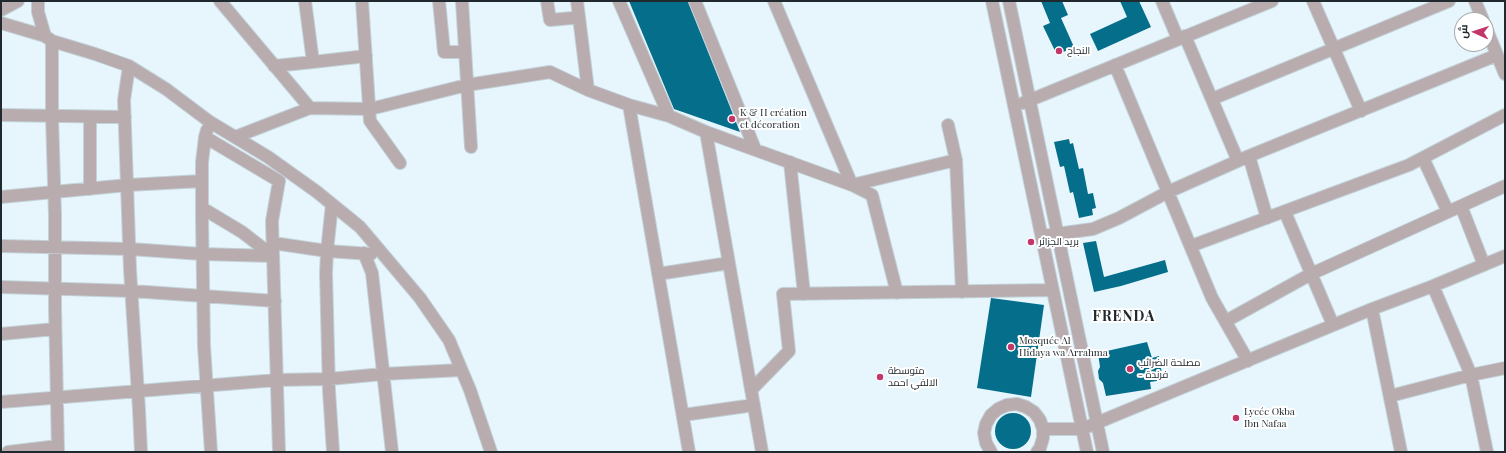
<!DOCTYPE html>
<html>
<head>
<meta charset="utf-8">
<style>
  body { margin:0 }
  #map { position:relative; width:1506px; height:453px; overflow:hidden; background:#e7f6fd; font-family:"Playfair Display",Cairo,serif }
  canvas { display:block }
  .frame { position:absolute; inset:0; border:2px solid #202a2e; pointer-events:none }
  .north { position:absolute; left:1454px; top:12px; width:40px; height:40px; box-sizing:border-box; background:#fff; border:1px solid #a6aaab; border-radius:50%; rotate:273deg; font-size:11px; font-weight:700; line-height:16px; text-align:center; color:#202a2e }
  .north::after { content:''; display:block; margin:auto; width:14px; height:18px; background:#c23669; clip-path:polygon(50% 0,100% 100%,50% 72%,0 100%) }
</style>
</head>
<body>
<div id="map">
<canvas width="1506" height="453"></canvas>
<div class="frame"></div>
<div class="north">ش</div>
</div>
<script>
const ctx = document.querySelector('canvas').getContext('2d');
ctx.lineJoin = 'round';
function fillPath(path, color) {
  ctx.fillStyle = color;
  ctx.fill(path, 'evenodd');
}
function toPath(rows) {
  const path = new Path2D();
  for (const r of rows) {
    if (r.length === 3) {
      path.moveTo(r[0] + r[2], r[1]);
      path.arc(r[0], r[1], r[2], 0, 2 * Math.PI);
      continue;
    }
    path.moveTo(r[0], r[1]);
    for (let i = 2; i < r.length; i += 2) path.lineTo(r[i], r[i + 1]);
  }
  return path;
}
function stroke(path, color, width, dash) {
  ctx.strokeStyle = color;
  ctx.lineWidth = width;
  ctx.lineCap = dash ? 'butt' : 'round';
  ctx.setLineDash(dash || []);
  ctx.stroke(path);
}
function drawText(font, color, halo, rows, align = 'center') {
  ctx.font = font + ' "Playfair Display",Cairo,serif';
  ctx.lineWidth = 4;
  ctx.setLineDash([]);
  ctx.textBaseline = 'middle';
  ctx.strokeStyle = halo;
  ctx.fillStyle = color;
  for (const [text, x, y, turn = 0] of rows) {
    ctx.save();
    ctx.translate(x, y);
    ctx.rotate((+turn || 0) * Math.PI / 180);
    ctx.textAlign = isNaN(turn) ? turn : align;
    if (halo) ctx.strokeText(text, 0, 0);
    ctx.fillText(text, 0, 0);
    ctx.restore();
  }
}
fillPath(toPath([
  [629,1,688,1,740,132,674,109],
  [1041,1,1062,1,1068,15,1061,18,1074,47,1057,55,1043,26,1050,23],
  [1120,1,1139,1,1151,27,1098,51,1090,34,1127,17],
  [1069,139,1070,144,1073,143,1079,169,1083,168,1088,194,1093,193,1096,208,1092,209,1093,215,1079,218,1073,192,1070,193,1064,166,1060,167,1054,142],
  [1096,241,1104,277,1165,260,1168,272,1121,286,1094,292,1083,243],
  [991,298,1044,305,1031,397,977,388],
  [1147,342,1152,358,1159,356,1163,380,1150,382,1151,389,1106,396,1103,383,1099,379,1098,371,1100,367,1098,353],
  [1013,431,18]
]), '#046e8b');
const minor = toPath([
  [38,1,38,12,45,36],
  [220,1,310,108],
  [305,1,313,62,366,56],
  [362,1,370,121,400,163],
  [439,1,444,52,465,52],
  [462,1,471,147],
  [547,1,550,20,572,18,579,19],
  [577,1,588,90],
  [619,1,669,116],
  [695,1,755,149],
  [774,1,852,185,872,195,897,293],
  [992,1,1087,452],
  [1009,1,1103,452],
  [1162,1,1178,39],
  [1313,1,1361,111],
  [1475,1,1483,20],
  [1,10,18,1],
  [1,23,45,36,52,41,95,54,129,66,166,89,210,122,268,157,317,192,360,227,420,298,449,340,470,390,491,452],
  [1486,28,1505,74],
  [1185,36,1238,161],
  [52,41,52,116,55,215,55,307,58,452],
  [1115,65,1212,298,1248,361],
  [129,66,124,100,130,270,139,410,141,452],
  [274,66,313,62],
  [1212,99,1449,1],
  [1023,103,1272,1],
  [629,105,689,452],
  [1,115,125,117],
  [948,125,956,160,962,292],
  [207,130,205,137,202,162,202,219,204,346,211,452],
  [706,132,762,452],
  [205,137,279,181,272,221,279,452],
  [235,137,310,108,370,109,467,85,550,72,588,90,629,105,669,116,706,132,852,185,956,160],
  [1249,156,1267,218],
  [1423,158,1448,212],
  [790,162,804,294],
  [90,189,90,117],
  [1,197,128,185,202,181],
  [332,204,327,251,326,273,329,391,333,452],
  [1461,206,1484,265],
  [202,208,242,232,273,256],
  [1285,212,1333,325],
  [1042,236,1093,229,1119,218,1168,192,1249,156,1497,55],
  [273,243,327,251,371,254],
  [1,246,130,249,202,254,273,256],
  [1191,246,1409,165,1505,115],
  [364,253,372,273,392,452],
  [658,274,729,263],
  [1433,286,1471,375,1487,452],
  [1,287,132,291,275,301],
  [1372,309,1401,452],
  [1226,321,1311,274,1505,186],
  [1,334,55,329],
  [751,390,789,351,783,294,1053,290],
  [1390,396,1471,375,1505,368],
  [1,402,277,380,329,379,383,374,461,370],
  [683,415,754,405],
  [1043,429,1082,429,1372,309,1433,286,1505,256],
  [8,452,58,446],
  [991,452,986,443,984,433,986,424,991,415,998,409,1007,405,1017,404,1026,407,1034,412,1040,420,1043,429,1043,438,1040,448,1037,452]
]);
stroke(minor, '#c3d1d8', 14);
stroke(minor, '#b8acae', 12);
for (const [x, y, r, color] of [
  [1059,51,4,"#c23669"],
  [732,119,4,"#c23669"],
  [1031,242,4,"#c23669"],
  [1011,347,4,"#c23669"],
  [1130,369,4,"#c23669"],
  [880,377,4,"#c23669"],
  [1236,418,4,"#c23669"]
]) {
  const dot = new Path2D();
  dot.arc(x, y, r, 0, 2 * Math.PI);
  ctx.fillStyle = color;
  ctx.fill(dot);
  stroke(dot, '#fff', 1.5);
}
drawText('10px', '#202a2e', '#fff', [
  ["النجاح",1067,51],
  ["K & H création",740,113],
  ["et décoration",740,125],
  ["بريد الجزائر",1039,242],
  ["Mosquée Al",1019,341],
  ["Hidaya wa Arrahma",1019,353],
  ["مصلحة الضرائب",1138,363],
  ["- فرندة",1138,375],
  ["متوسطة",888,371],
  ["الالفي احمد",888,383],
  ["Lycée Okba",1244,412],
  ["Ibn Nafaa",1244,424]
], 'left');
ctx.letterSpacing = '1px';
drawText('bold 14px', '#202a2e', '#fff', [
  ["FRENDA",1124,317]
]);
ctx.letterSpacing = '0px';
</script>
</body>
</html>
